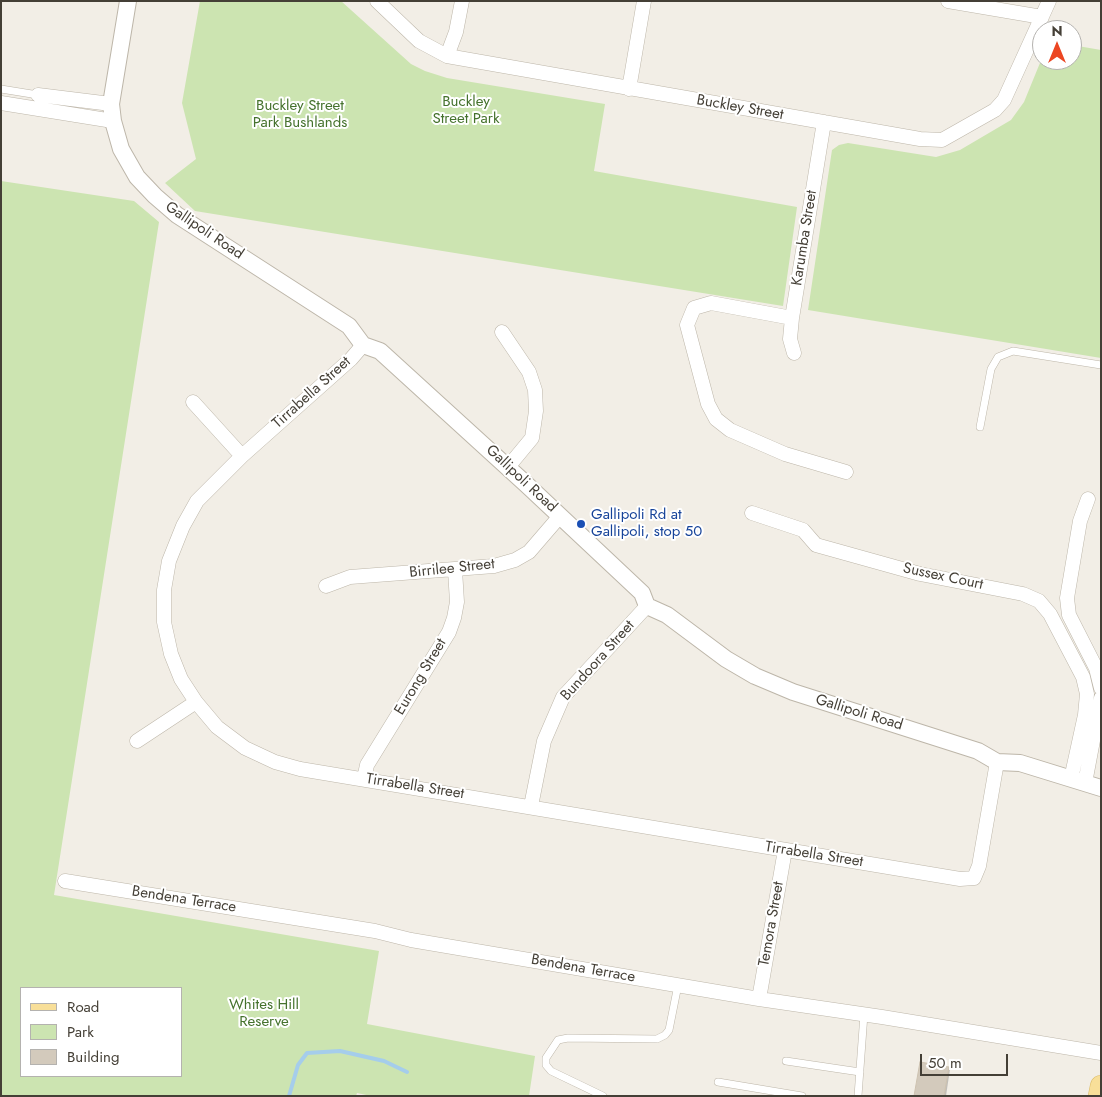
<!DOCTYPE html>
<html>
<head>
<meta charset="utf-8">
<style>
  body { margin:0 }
  #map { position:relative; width:1102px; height:1097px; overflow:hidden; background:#f2eee6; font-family:Jost,sans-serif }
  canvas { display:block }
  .frame { position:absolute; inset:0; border:2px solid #443f36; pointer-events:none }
  .legend { position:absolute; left:20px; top:987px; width:162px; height:90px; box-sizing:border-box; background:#fff; border:1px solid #b4b2af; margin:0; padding:6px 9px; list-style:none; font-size:15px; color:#443f36 }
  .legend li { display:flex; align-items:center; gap:10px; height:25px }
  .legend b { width:25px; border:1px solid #b4b2af }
  .north { position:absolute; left:1032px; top:20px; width:50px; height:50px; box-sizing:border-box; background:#fff; border:1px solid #b4b2af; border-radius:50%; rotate:0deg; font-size:14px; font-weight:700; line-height:20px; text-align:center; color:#443f36 }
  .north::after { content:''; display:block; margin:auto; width:18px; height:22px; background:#ec4622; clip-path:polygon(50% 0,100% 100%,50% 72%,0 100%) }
  .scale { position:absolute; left:920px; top:1054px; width:88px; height:22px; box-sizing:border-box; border:2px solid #443f36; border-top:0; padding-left:6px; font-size:15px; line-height:18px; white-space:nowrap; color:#443f36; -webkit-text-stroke:4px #fff; paint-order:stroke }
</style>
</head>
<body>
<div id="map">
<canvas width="1102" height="1097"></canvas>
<div class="frame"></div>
<ul class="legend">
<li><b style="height:6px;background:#f8df99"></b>Road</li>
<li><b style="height:14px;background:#cce4b1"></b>Park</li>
<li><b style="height:14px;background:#d3cabc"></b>Building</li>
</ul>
<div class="north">N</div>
<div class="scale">50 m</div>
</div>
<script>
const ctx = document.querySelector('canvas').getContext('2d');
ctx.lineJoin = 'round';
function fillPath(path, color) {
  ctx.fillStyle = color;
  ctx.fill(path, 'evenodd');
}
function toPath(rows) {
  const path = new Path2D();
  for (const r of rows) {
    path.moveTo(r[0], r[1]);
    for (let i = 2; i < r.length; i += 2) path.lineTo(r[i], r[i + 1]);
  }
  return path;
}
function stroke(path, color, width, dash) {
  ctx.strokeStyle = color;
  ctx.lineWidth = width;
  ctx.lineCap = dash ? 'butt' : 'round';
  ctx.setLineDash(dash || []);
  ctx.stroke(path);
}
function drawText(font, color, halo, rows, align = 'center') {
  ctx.font = font + ' Jost,sans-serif';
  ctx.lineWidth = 4;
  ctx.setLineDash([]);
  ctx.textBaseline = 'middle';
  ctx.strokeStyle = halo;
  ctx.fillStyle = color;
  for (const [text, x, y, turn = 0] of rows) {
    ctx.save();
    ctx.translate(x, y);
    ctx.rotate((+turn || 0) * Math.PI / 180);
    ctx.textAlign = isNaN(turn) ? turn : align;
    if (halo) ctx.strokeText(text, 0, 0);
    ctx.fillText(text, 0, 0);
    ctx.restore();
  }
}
fillPath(toPath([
  [200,1,341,1,411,64,425,71,447,78,605,104,594,171,797,207,783,306,195,211,165,183,196,159,182,103],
  [1072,45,1101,50,1101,358,808,310,832,150,839,145,848,143,936,157,960,150,1011,120,1024,102,1042,58,1042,60,1072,60],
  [1,181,134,201,159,222,54,895,379,951,367,1024,535,1056,529,1096,371,1096,357,1093,356,1096,1,1096],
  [181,988,181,1076,21,1076,21,988]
]), '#cce4b1');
fillPath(toPath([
  [948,1068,950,1069,946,1096,915,1096]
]), '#0003');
stroke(toPath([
  [289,1096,298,1065,307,1053,340,1051,384,1061,407,1072]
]), '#a5cdeb', 4);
const building = toPath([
  [920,1062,949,1067,944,1096,914,1096,920,1062]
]);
fillPath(building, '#d3cabc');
stroke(building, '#cdc2b0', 1);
const service = toPath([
  [1,89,38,95],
  [980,427,991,369,998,357,1013,351,1101,365],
  [786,1061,860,1072],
  [718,1082,802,1096],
  [603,1096,551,1071,546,1065,546,1058,558,1040,568,1038,657,1039,665,1035,669,1030,678,985],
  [858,1096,864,1014]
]);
const minor = toPath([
  [377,1,419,41,447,56,920,139,942,140,995,110,1004,100,1049,1],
  [948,1,1042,17],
  [447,56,456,32,462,1],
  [629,89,644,1],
  [38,95,111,104],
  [1,103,113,121],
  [792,318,711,303,694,308,687,325,708,404,716,419,730,430,785,454,846,472],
  [502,332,529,372,535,390,536,411,532,438,508,467],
  [363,345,351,359,242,456,197,501,183,526,169,561,164,590,164,622,171,654,181,679,196,702,217,727,245,748,275,762,300,769,960,879,974,878,979,866,997,762],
  [794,353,790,339,792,318,824,122],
  [193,402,242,456],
  [1088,499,1080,521,1067,598,1069,615,1096,668,1101,688],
  [752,513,803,530,816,545,920,574,1023,594,1039,601,1050,614,1083,677,1087,694,1085,715,1071,779],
  [326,586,350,577,494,566,515,560,529,552,560,516],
  [137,741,196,702],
  [364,779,367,765,449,632,454,618,457,602,455,570],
  [1085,783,1101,698],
  [531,806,544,741,563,697,647,606],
  [65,881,375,931,411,940,759,999,882,1017,1101,1053],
  [759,999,785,850]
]);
const tertiary = toPath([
  [128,1,111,104,113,121,121,149,137,177,155,196,177,215,349,326,363,345,380,351,527,485,642,593,647,606,667,615,726,659,755,676,793,692,978,751,997,762,1020,763,1101,788]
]);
const primary = toPath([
  [1099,1096,1101,1086]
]);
stroke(service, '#bdb6a9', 8);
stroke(minor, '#bdb6a9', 15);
stroke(tertiary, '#bdb6a9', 18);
stroke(primary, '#dcbc6a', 22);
stroke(service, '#fff', 7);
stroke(minor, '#fff', 14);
stroke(tertiary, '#fff', 16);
stroke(primary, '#f8df99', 21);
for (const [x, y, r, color] of [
  [581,524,5,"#1a4fb4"]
]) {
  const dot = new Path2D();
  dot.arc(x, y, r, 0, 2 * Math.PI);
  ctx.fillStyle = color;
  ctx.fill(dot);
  stroke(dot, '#fff', 2);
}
drawText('15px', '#45722d', '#fff', [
  ["Buckley",466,102],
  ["Street Park",466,119],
  ["Buckley Street",300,106],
  ["Park Bushlands",300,123],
  ["Whites Hill",264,1005],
  ["Reserve",264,1022]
]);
drawText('15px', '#443f36', '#fff', [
  ["Buckley Street",740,108,10],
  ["Gallipoli Road",204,231,34],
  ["Karumba Street",805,238,-81],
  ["Tirrabella Street",312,393,-42],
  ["Gallipoli Road",521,479,43],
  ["Birrilee Street",452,569,-6],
  ["Sussex Court",943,577,12],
  ["Bundoora Street",598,661,-48],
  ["Eurong Street",421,677,-59],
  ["Gallipoli Road",859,713,17],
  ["Tirrabella Street",415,787,9],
  ["Tirrabella Street",814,855,9],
  ["Bendena Terrace",184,900,9],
  ["Temora Street",772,924,-80],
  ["Bendena Terrace",583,969,10]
]);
drawText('15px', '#164399', '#fff', [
  ["Gallipoli Rd at",591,515],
  ["Gallipoli, stop 50",591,532]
], 'left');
</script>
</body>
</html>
